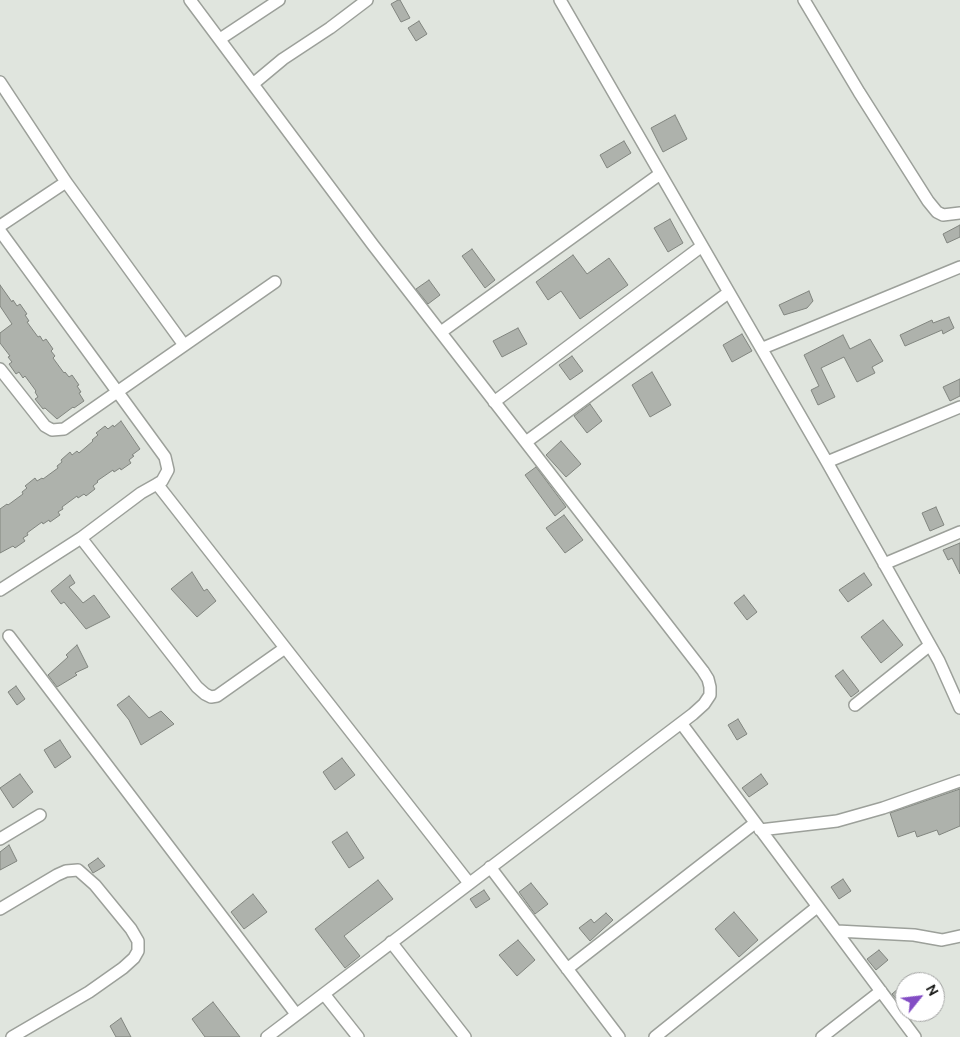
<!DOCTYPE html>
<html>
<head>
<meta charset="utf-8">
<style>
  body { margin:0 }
  #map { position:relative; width:960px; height:1037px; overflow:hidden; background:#e0e5de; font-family:Ubuntu,sans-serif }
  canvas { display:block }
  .north { position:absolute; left:895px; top:972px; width:50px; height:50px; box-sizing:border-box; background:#fff; border:1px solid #a3a4a3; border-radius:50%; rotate:61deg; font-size:14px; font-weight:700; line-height:20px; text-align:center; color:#1a1b19 }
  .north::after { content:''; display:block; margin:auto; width:18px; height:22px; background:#834dc4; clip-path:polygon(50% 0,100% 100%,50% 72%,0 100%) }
</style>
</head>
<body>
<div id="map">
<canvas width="960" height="1037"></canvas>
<div class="north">N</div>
</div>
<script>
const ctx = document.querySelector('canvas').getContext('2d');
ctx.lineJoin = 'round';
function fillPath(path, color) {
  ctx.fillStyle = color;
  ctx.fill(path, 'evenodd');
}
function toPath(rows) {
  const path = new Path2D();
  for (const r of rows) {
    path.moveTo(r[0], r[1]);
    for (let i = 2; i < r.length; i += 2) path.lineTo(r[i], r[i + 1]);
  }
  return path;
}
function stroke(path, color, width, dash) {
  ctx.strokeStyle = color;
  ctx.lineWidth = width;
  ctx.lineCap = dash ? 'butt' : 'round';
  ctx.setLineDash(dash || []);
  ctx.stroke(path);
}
const building = toPath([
  [398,0,400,0,410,18,401,22,391,4,398,0],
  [419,21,427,34,416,41,408,28,419,21],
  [675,115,687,139,663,152,651,128,675,115],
  [624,141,631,153,607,168,600,155,624,141],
  [670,219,683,243,668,252,654,228,670,219],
  [960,225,960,237,947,243,943,234,960,225],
  [472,249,495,280,485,288,462,256,472,249],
  [573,255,587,274,609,258,628,285,580,319,561,291,548,300,536,282,573,255],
  [429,280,440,295,428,304,416,289,429,280],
  [0,285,12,302,13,300,17,306,20,304,27,314,25,315,29,321,27,322,38,337,40,336,43,341,46,339,53,349,51,351,55,356,53,358,64,373,65,372,69,377,72,375,79,385,77,386,81,392,79,393,84,401,74,408,73,407,57,419,45,408,43,409,35,399,38,397,35,392,36,391,25,376,23,378,19,372,16,374,9,364,12,362,8,357,10,356,0,343,0,333,12,324,0,306,0,285],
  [809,291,813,301,807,308,784,315,779,305,809,291],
  [949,317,954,328,943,334,942,330,905,346,900,335,932,320,933,323,949,317],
  [518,328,527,344,502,357,493,341,518,328],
  [742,334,752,351,732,362,723,345,742,334],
  [843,335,850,349,870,339,883,361,872,367,875,373,857,382,844,357,821,368,835,397,818,405,811,390,819,386,804,355,843,335],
  [572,356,583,371,570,380,559,365,572,356],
  [652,372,671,405,650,417,632,385,652,372],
  [960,379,960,396,950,401,943,387,960,379],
  [590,404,602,421,587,433,574,416,590,404],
  [121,421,140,449,132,455,134,456,129,460,131,463,121,470,120,468,114,472,113,470,97,481,98,482,93,486,95,489,86,496,84,494,78,498,77,496,62,507,63,509,58,512,60,515,50,522,49,520,43,524,42,522,27,533,28,535,23,538,25,541,15,548,13,546,0,553,0,509,7,504,8,505,23,494,22,492,27,488,25,486,35,478,37,481,42,478,43,479,58,468,57,466,62,462,61,460,70,452,72,455,77,451,79,453,93,441,92,440,98,435,96,433,105,426,108,429,113,425,114,427,121,421],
  [561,441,581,464,566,477,546,455,561,441],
  [536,467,566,507,555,516,525,475,536,467],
  [936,507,944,525,930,531,922,513,936,507],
  [564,515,583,540,565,553,546,528,564,515],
  [960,543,960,574,952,558,948,560,943,550,960,543],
  [192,572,204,591,207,589,216,601,197,617,171,589,192,572],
  [864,573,872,585,848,602,839,590,864,573],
  [70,575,75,583,69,587,83,603,94,595,110,617,86,629,64,602,61,604,51,591,70,575],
  [744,595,757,612,747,620,734,603,744,595],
  [883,620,903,645,881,663,861,637,883,620],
  [77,645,88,667,75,673,77,675,57,687,48,675,68,657,66,655,77,645],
  [843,670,859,691,851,697,835,676,843,670],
  [16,686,25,699,17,705,8,692,16,686],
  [129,696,149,718,161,711,174,724,141,745,129,720,117,705,129,696],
  [738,719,747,734,737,740,728,725,738,719],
  [60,740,71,757,55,768,44,750,60,740],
  [342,758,355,775,335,790,323,772,342,758],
  [20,774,33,792,13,808,0,788,20,774],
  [761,774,768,784,749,797,742,788,761,774],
  [960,789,960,826,939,835,937,830,917,837,915,831,898,837,890,813,960,789],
  [347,832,364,858,349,868,332,842,347,832],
  [9,845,17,861,0,870,0,852,9,845],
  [98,858,105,866,93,873,88,865,98,858],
  [843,879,851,891,839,899,831,887,843,879],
  [378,880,393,899,344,936,360,956,345,968,315,929,378,880],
  [531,883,548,904,535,914,519,892,531,883],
  [484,890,490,899,476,908,470,899,484,890],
  [253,894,267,912,244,929,231,912,253,894],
  [734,912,758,940,739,957,715,929,734,912],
  [606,913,613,920,590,941,579,928,591,919,594,923,606,913],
  [518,940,535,960,517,976,499,955,518,940],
  [879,950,888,960,876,970,867,959,879,950],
  [899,988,905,995,905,999,900,1003,892,994,899,988],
  [213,1002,240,1037,205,1037,192,1019,213,1002],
  [121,1018,131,1037,116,1037,110,1026,121,1018]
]);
fillPath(building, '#aeb2ac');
stroke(building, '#81857f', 1);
const minor = toPath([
  [190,0,373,245,703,671,708,679,710,687,710,695,704,704,693,714,267,1037],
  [560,0,827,462,939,661,960,708],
  [804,0,859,92,928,201,937,212,943,215,960,213],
  [220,39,279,0],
  [0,82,66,182,184,345],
  [253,84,283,59,330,28,367,0],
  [0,226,66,182],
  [0,231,165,457,168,470,162,481,157,484],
  [441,332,660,174],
  [763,348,960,267],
  [0,369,45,426,52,430,64,429,275,282],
  [494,402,702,246],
  [526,442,728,293],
  [827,462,960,407],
  [81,538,197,687,205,694,211,697,217,696,285,648],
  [884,564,960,532],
  [0,590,81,538,141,493,157,484,469,883],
  [9,636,296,1014],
  [855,705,930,645],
  [681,723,915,1037],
  [760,830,837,821,883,808,960,781],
  [0,839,40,815],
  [490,867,619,1037],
  [0,909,57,875,66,871,78,870,95,885,131,929,138,941,138,951,134,958,123,968,89,992,12,1037],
  [837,931,914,935,942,940,960,936],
  [391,942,465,1037],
  [567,969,755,823],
  [324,994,358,1037],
  [655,1037,817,907],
  [822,1037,881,991]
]);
stroke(minor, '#9ca09a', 14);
stroke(minor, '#fff', 11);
</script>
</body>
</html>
